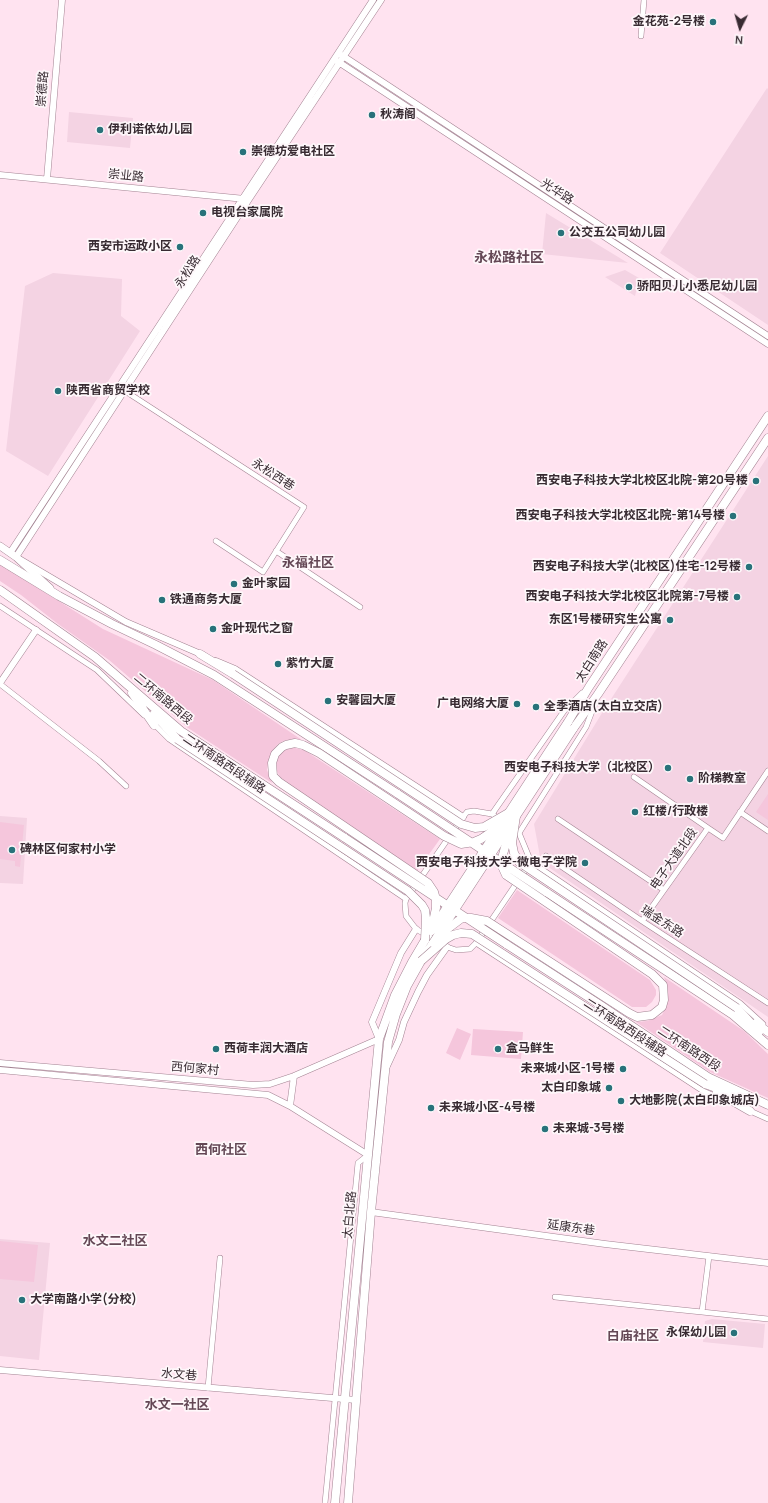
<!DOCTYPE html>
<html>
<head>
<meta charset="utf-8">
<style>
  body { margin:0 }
  #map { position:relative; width:768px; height:1503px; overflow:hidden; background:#ffe3f0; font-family:Manrope,sans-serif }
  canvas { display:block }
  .north { position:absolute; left:720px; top:8px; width:40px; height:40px; -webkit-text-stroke:3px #fef7fa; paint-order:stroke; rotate:185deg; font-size:11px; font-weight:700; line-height:16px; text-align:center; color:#382b32 }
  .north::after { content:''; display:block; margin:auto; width:14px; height:18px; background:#382b32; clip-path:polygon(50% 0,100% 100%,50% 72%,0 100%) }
</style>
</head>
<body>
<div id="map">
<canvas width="768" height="1503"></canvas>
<div class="north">N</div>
</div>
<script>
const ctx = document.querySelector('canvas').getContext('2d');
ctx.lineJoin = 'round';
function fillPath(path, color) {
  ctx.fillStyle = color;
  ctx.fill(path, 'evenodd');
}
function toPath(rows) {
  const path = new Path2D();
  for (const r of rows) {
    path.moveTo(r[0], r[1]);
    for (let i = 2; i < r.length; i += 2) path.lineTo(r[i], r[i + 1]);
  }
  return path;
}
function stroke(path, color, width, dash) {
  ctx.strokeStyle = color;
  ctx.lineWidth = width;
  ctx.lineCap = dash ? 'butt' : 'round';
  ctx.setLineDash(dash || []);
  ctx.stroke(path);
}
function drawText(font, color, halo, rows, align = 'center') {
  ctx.font = font + ' Manrope,"Noto Sans SC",sans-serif';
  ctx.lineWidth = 3.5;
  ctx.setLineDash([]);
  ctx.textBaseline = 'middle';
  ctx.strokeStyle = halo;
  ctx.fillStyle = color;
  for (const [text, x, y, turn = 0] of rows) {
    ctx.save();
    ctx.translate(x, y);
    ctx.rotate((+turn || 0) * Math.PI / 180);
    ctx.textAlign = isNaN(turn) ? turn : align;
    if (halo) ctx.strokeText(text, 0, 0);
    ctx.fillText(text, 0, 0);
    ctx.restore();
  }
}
fillPath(toPath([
  [767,88,768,89,768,325,660,253],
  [69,112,133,118,130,148,67,142],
  [546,213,628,263,542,254],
  [625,270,639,278,635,296,605,277],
  [53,273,122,279,121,316,140,331,48,476,6,451,25,286],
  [768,456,768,1017,541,862,534,824,602,713],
  [0,816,27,818,23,884,0,883],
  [0,1239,50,1243,39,1360,0,1356],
  [712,1319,765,1324,763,1348,703,1342,705,1321]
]), '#f4d3e3');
fillPath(toPath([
  [0,564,103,629,213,680,302,740,288,740,283,741,278,744,272,751,268,762,267,770,272,783,188,728,109,660,58,624,21,595,0,581],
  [291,747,304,750,440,839,417,871,281,779,277,771,277,758,280,753],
  [768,794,768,820,756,812],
  [0,822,24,825,20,867,15,866,15,861,0,859],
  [517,890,650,980,656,990,656,995,652,1002,646,1007,632,1007,498,918],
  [664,977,744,1031,768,1054,768,1098,710,1072,636,1022,647,1021,662,1015,666,1007,668,996,667,987],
  [457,1028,471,1034,460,1060,446,1053],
  [473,1029,523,1032,521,1059,471,1055],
  [0,1241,38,1245,34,1282,0,1279]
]), '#f5c6dc');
const minor = toPath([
  [641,36,644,0],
  [122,389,304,507,263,572,216,541],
  [276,551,360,607],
  [0,606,97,670,144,715],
  [0,684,99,761,126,786],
  [153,723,169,739,406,899],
  [634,777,708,828],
  [474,811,492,814,519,833,531,862,476,943,470,949,456,950,447,947,416,929,406,916,405,903,406,899,463,817,467,812,474,811],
  [740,812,768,831],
  [492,814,564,711,582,693],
  [558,819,664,890],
  [519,833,586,727,596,701],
  [546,856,642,921,768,1003],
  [531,862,740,1003,763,1024],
  [642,921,708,828,723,838,768,771],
  [476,943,703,1091,726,1101],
  [748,1110,768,1119],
  [555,1297,702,1312,709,1256],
  [702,1312,768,1319],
  [208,1388,220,1258],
  [325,1503,358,1163,368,1155]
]);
const tertiary = toPath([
  [340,54,768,336],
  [337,61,768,344],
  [0,175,245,199],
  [47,179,62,0],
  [10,553,373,0],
  [203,655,126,622,16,557,249,199,381,0],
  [216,661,235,669,463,817],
  [0,683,36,630],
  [0,1063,253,1085,270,1084,294,1076,379,1039,372,1022,401,953,416,929],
  [387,1066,399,1040,404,1022,418,992,427,975,447,947],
  [0,1070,268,1095,290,1106,368,1155],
  [290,1106,294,1076],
  [371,1212,605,1244,768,1263],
  [0,1370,356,1400]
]);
const secondary = toPath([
  [0,546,16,557,50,588]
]);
const primary = toPath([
  [568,722,589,687,768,416],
  [573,729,598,694,768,438],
  [335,1503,379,1039,395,995,412,962,425,940],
  [348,1503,371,1212,388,1042,396,1014,407,986,421,961,433,943]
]);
const trunk = toPath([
  [0,560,59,596,112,624,156,645,214,675,398,794],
  [0,590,95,657,181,731,345,838],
  [200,654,233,674],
  [132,693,154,725],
  [154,714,177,739],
  [546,892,733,1015,768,1045],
  [506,944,602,1006,708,1077,768,1105],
  [737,1008,759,1032],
  [756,1023,768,1032],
  [705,1084,730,1093],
  [717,1092,750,1111]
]);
stroke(minor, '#a38392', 6);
stroke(tertiary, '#a38392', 7);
stroke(secondary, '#a38392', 8);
stroke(primary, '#a38392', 9);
stroke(trunk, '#a38392', 9);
stroke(minor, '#fff', 5);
stroke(tertiary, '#fff', 6);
stroke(secondary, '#fff', 7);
stroke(primary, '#fff', 8);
stroke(trunk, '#fff', 8);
const primaryBridge = toPath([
  [432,930,568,722],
  [433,943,573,729]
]);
const trunkBridge = toPath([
  [233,674,461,824,475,828,484,827,510,812],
  [177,739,408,891,422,905,425,910,426,918,425,940],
  [398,794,546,892],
  [516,816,512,843,514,853,519,862,737,1008],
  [345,838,506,944],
  [431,931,436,908,436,899,434,892,428,883,279,782,273,776,272,763,275,754,282,747,286,745,295,743,303,745,319,753,444,836,461,844,474,842,481,839,500,826],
  [438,936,462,918,471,918,487,921,629,1013,637,1017,652,1015,662,1007,664,1000,663,985,652,974,506,875,501,864,502,858,512,822],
  [421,961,446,939,453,935,461,933,472,934,705,1084]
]);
stroke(primaryBridge, '#a38392', 9, []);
stroke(trunkBridge, '#a38392', 9, []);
stroke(primaryBridge, '#fff', 8);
stroke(trunkBridge, '#fff', 8);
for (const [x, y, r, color] of [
  [713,22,4,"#28727a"],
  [372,115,4,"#28727a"],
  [100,130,4,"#28727a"],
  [243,152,4,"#28727a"],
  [203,213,4,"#28727a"],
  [561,233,4,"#28727a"],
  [180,247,4,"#28727a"],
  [629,287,4,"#28727a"],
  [58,391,4,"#28727a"],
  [756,481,4,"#28727a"],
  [733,516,4,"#28727a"],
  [749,567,4,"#28727a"],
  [234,584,4,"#28727a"],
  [737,597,4,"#28727a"],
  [162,600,4,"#28727a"],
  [670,620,4,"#28727a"],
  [213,629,4,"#28727a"],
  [278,664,4,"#28727a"],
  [328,701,4,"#28727a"],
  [517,704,4,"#28727a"],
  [536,707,4,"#28727a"],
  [668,768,4,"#28727a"],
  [690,779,4,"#28727a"],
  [635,812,4,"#28727a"],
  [12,850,4,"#28727a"],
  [585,863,4,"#28727a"],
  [216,1049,4,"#28727a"],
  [498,1049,4,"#28727a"],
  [623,1069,4,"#28727a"],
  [609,1088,4,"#28727a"],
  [621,1101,4,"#28727a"],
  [431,1108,4,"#28727a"],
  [545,1129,4,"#28727a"],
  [22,1300,4,"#28727a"],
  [734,1333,4,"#28727a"]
]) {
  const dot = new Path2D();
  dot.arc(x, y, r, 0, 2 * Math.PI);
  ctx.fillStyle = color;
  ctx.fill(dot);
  stroke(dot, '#fef7fa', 1.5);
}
drawText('bold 12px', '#382b32', '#fef7fa', [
  ["金花苑-2号楼",705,22,"right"],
  ["秋涛阁",380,115],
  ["伊利诺依幼儿园",108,130],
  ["崇德坊爱电社区",251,152],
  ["电视台家属院",211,213],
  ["公交五公司幼儿园",569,233],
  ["西安市运政小区",172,247,"right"],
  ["骄阳贝儿小悉尼幼儿园",637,287],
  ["陕西省商贸学校",66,391],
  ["西安电子科技大学北校区北院-第20号楼",748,481,"right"],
  ["西安电子科技大学北校区北院-第14号楼",725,516,"right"],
  ["西安电子科技大学(北校区)住宅-12号楼",741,567,"right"],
  ["金叶家园",242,584],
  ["西安电子科技大学北校区北院第-7号楼",729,597,"right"],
  ["铁通商务大厦",170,600],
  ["东区1号楼研究生公寓",662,620,"right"],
  ["金叶现代之窗",221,629],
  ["紫竹大厦",286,664],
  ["安馨园大厦",336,701],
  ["广电网络大厦",509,704,"right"],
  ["全季酒店(太白立交店)",544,707],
  ["西安电子科技大学（北校区）",660,768,"right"],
  ["阶梯教室",698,779],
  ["红楼/行政楼",643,812],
  ["碑林区何家村小学",20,850],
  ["西安电子科技大学-微电子学院",577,863,"right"],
  ["西荷丰润大酒店",224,1049],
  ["盒马鲜生",506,1049],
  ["未来城小区-1号楼",615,1069,"right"],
  ["太白印象城",601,1088,"right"],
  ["大地影院(太白印象城店)",629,1101],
  ["未来城小区-4号楼",439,1108],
  ["未来城-3号楼",553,1129],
  ["大学南路小学(分校)",30,1300],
  ["永保幼儿园",726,1333,"right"]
], 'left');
drawText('12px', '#382b32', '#fef7fa', [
  ["崇德路",43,89,-85],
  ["崇业路",126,176,6],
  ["光华路",557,192,33],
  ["永松路",188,272,-57],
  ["永松西巷",273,475,33],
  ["太白南路",592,661,-57],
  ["二环南路西段",163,699,40],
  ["二环南路西段辅路",224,764,34],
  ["电子大道北段",674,859,-55],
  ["瑞金东路",662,922,33],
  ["二环南路西段辅路",625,1028,33],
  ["二环南路西段",689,1049,33],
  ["西何家村",195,1069,5],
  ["太白北路",350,1215,-85],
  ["延康东巷",571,1228,8],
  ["水文巷",179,1375,5]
]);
drawText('bold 13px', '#644755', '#fef7fa', [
  ["永福社区",308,563],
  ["西何社区",221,1150],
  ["水文二社区",115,1241],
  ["白庙社区",633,1336],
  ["水文一社区",177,1405]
]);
drawText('bold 14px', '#644755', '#fef7fa', [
  ["永松路社区",509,258]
]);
</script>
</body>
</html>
